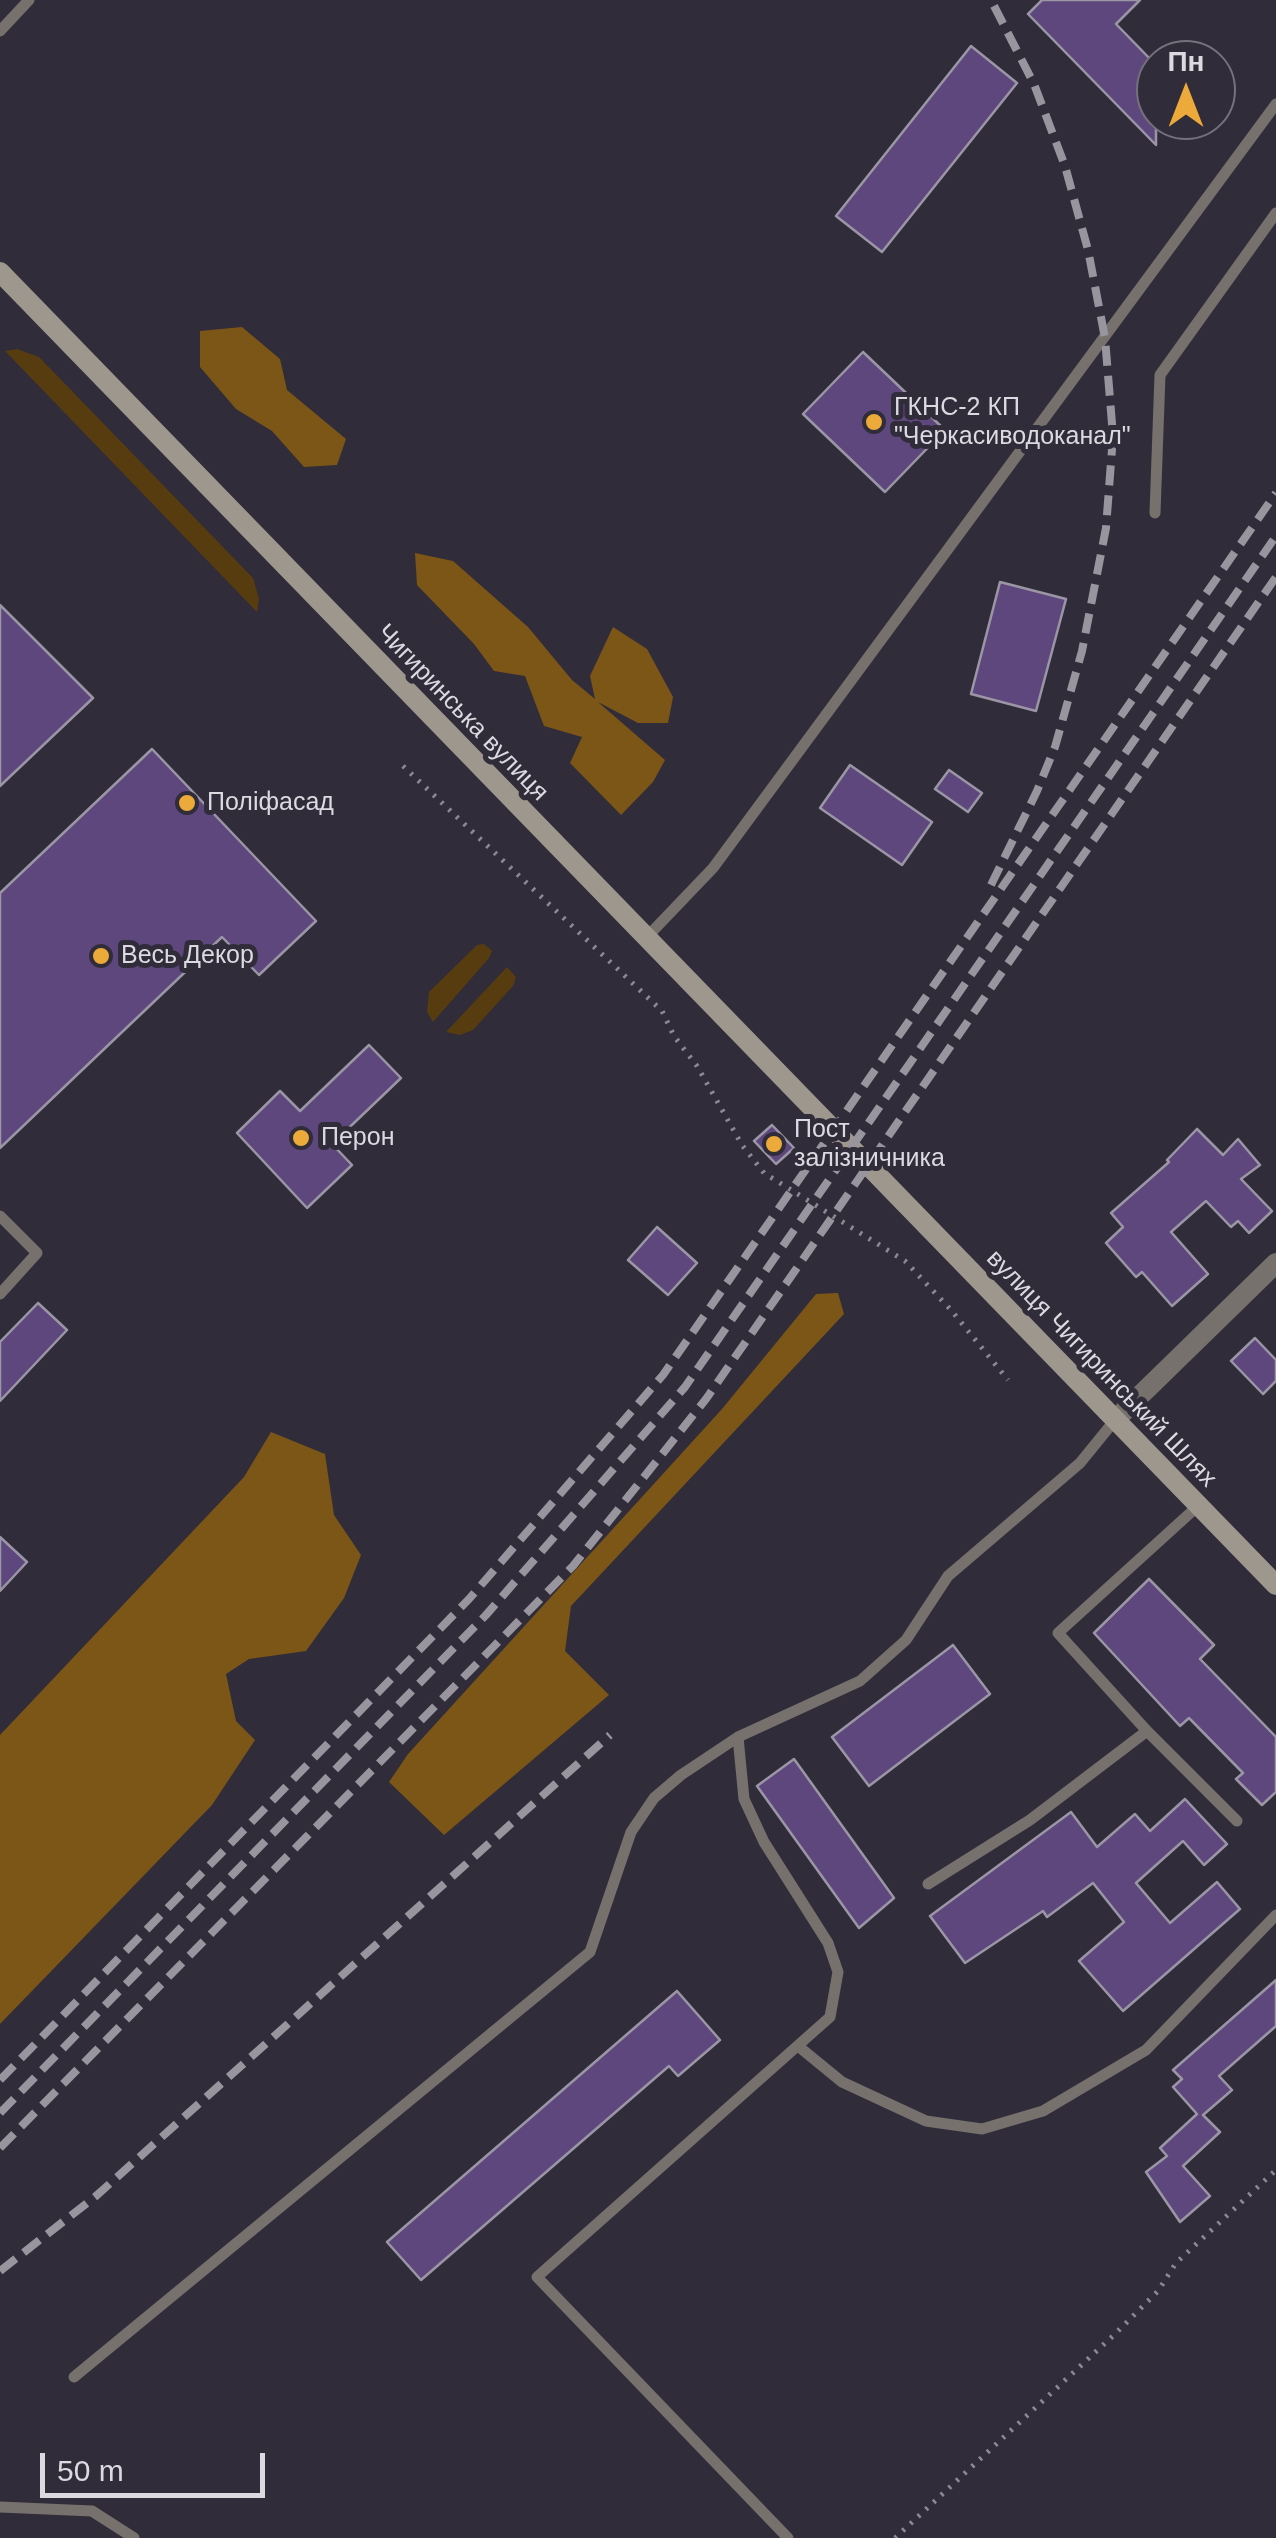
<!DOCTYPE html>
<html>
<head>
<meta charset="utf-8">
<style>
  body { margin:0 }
  #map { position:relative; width:1276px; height:2538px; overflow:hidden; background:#312c39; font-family:Helvetica,sans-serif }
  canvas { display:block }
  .north { position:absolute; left:1136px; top:40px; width:100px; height:100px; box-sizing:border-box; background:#312c39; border:2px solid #75717c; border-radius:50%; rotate:0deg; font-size:28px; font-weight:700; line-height:40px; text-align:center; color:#dcd9e1 }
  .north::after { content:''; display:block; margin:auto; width:35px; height:45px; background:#ebaa39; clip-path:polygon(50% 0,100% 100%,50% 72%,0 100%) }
  .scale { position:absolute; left:40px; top:2453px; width:225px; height:45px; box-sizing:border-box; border:5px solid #dcd9e1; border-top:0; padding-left:12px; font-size:30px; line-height:35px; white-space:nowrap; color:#dcd9e1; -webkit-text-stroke:8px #312c39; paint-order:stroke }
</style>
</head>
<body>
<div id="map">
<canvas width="1276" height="2538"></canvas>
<div class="north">Пн</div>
<div class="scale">50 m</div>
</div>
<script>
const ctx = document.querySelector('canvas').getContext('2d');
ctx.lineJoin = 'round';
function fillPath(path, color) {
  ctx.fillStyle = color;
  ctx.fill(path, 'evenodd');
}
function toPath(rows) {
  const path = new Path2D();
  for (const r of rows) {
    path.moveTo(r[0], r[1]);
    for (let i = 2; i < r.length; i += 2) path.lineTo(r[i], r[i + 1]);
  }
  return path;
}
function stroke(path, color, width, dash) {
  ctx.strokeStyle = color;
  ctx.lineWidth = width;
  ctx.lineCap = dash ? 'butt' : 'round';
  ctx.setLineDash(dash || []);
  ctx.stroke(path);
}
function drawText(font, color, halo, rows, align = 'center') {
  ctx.font = font + ' Helvetica,sans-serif';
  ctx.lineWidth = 10;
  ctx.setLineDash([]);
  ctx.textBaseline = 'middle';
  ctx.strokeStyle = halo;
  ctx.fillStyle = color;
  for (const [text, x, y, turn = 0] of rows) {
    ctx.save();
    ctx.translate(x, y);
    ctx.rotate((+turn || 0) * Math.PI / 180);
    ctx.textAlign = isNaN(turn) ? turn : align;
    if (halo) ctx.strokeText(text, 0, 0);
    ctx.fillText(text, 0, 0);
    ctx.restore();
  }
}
fillPath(toPath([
  [17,349,39,357,253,578,259,599,257,612,5,351],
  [484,944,492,951,489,958,433,1022,427,1012,429,992,477,945],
  [507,967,516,977,513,986,473,1030,460,1035,446,1032]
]), '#573c0f');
fillPath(toPath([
  [242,327,280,359,287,390,346,439,337,465,304,467,272,431,236,409,200,367,200,331],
  [415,553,453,561,528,627,572,680,595,699,590,676,613,627,647,649,673,697,668,723,638,723,598,702,665,760,653,782,621,815,570,763,582,737,544,726,525,676,494,671,474,644,417,585],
  [838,1293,844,1314,571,1606,565,1651,609,1695,444,1835,389,1782,408,1754,722,1409,816,1294],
  [271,1432,325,1454,334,1515,361,1555,344,1598,306,1651,249,1659,226,1674,236,1721,255,1740,212,1805,0,2024,0,1735,244,1477]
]), '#7b5617');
const building = toPath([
  [1042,0,1140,0,1116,24,1156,65,1156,145,1028,14,1042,0],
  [971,46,1017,83,882,252,836,216,971,46],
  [863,352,945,430,885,492,803,414,863,352],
  [1000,582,1066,599,1036,711,971,694,1000,582],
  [0,605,93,698,0,786,0,605],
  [152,749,316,921,259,975,222,937,0,1148,0,893,152,749],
  [850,765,932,822,902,865,820,808,850,765],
  [949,770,982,793,968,812,935,789,949,770],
  [369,1045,401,1078,332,1144,352,1165,307,1208,237,1133,280,1091,300,1111,369,1045],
  [772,1125,794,1148,776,1164,754,1141,772,1125],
  [1197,1129,1223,1155,1238,1139,1260,1165,1241,1179,1272,1211,1249,1233,1238,1221,1231,1227,1206,1201,1171,1232,1208,1274,1172,1306,1142,1272,1136,1277,1106,1243,1123,1227,1111,1213,1169,1162,1167,1160,1197,1129],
  [657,1227,697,1263,668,1295,628,1260,657,1227],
  [38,1303,67,1330,0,1401,0,1342,38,1303],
  [1255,1338,1276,1360,1276,1381,1263,1394,1231,1361,1255,1338],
  [0,1537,27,1562,0,1591,0,1537],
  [1149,1579,1214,1645,1200,1659,1276,1737,1276,1792,1262,1805,1236,1779,1243,1773,1189,1718,1180,1726,1094,1633,1149,1579],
  [953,1645,990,1694,869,1786,832,1737,953,1645],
  [794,1759,894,1898,859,1928,757,1786,794,1759],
  [1185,1799,1227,1844,1204,1865,1183,1841,1136,1883,1170,1923,1217,1882,1240,1909,1123,2011,1079,1961,1124,1922,1093,1883,1047,1917,1043,1911,965,1963,930,1916,1071,1812,1097,1847,1135,1814,1150,1831,1185,1799],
  [1276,1980,1276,2026,1219,2076,1232,2090,1203,2115,1220,2132,1183,2166,1210,2196,1180,2222,1146,2172,1167,2156,1160,2148,1197,2114,1173,2087,1182,2079,1173,2070,1276,1980],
  [677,1991,720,2040,678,2076,669,2066,421,2280,387,2242,677,1991]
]);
fillPath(building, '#5e477d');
stroke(building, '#9b96a5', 2.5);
stroke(toPath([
  [403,766,662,1011,674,1036,697,1066,742,1145,764,1173,905,1261,951,1310,1008,1380],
  [895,2538,1116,2333,1158,2291,1176,2263,1276,2170]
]), '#8d8993', 5, [2.5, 8]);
stroke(toPath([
  [0,31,29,0],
  [1155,513,1160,375,1276,213],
  [647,937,713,868,1276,104],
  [0,1216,37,1253,0,1294],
  [1147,1731,1237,1821],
  [738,1737,744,1799,764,1842,828,1943,838,1972,830,2017,537,2277,788,2538],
  [928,1884,1030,1820,1147,1731,1058,1633,1199,1505],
  [798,2046,842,2082,926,2121,982,2129,1043,2111,1146,2050,1276,1915],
  [74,2377,590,1952,631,1832,654,1798,681,1775,738,1737,860,1681,906,1640,948,1576,1080,1463,1115,1420],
  [0,2507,92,2511,134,2538]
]), '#76716c', 11);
stroke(toPath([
  [1115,1420,1276,1263]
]), '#76716c', 20);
stroke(toPath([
  [0,272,1276,1585]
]), '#9e978e', 20);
stroke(toPath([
  [991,885,1037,791,1055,747,1082,651,1106,528,1113,436,1105,338,1088,250,1065,166,1034,84,991,0],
  [0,2080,469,1599,663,1375,1276,493],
  [0,2113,486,1615,685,1387,1276,536],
  [0,2148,573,1566,706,1399,1276,577],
  [0,2271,96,2196,610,1735]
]), '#98959f', 8, [20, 10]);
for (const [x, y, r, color] of [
  [874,422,10,"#ebaa39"],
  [187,803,10,"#ebaa39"],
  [101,956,10,"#ebaa39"],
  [301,1138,10,"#ebaa39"],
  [774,1144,10,"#ebaa39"]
]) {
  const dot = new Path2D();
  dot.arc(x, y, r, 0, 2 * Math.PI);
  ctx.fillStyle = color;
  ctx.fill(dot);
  stroke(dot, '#312c39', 4);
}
drawText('25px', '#dcd9e1', '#312c39', [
  ["ГКНС-2 КП",894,408],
  ["\"Черкасиводоканал\"",894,437],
  ["Поліфасад",207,803],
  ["Весь Декор",121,956],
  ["Пост",794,1130],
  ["залізничника",794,1159],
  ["Перон",321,1138]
], 'left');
drawText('25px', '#dcd9e1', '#312c39', [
  ["Чигиринська вулиця",462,713,46],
  ["вулиця Чигиринський Шлях",1101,1369,46]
]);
</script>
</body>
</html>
